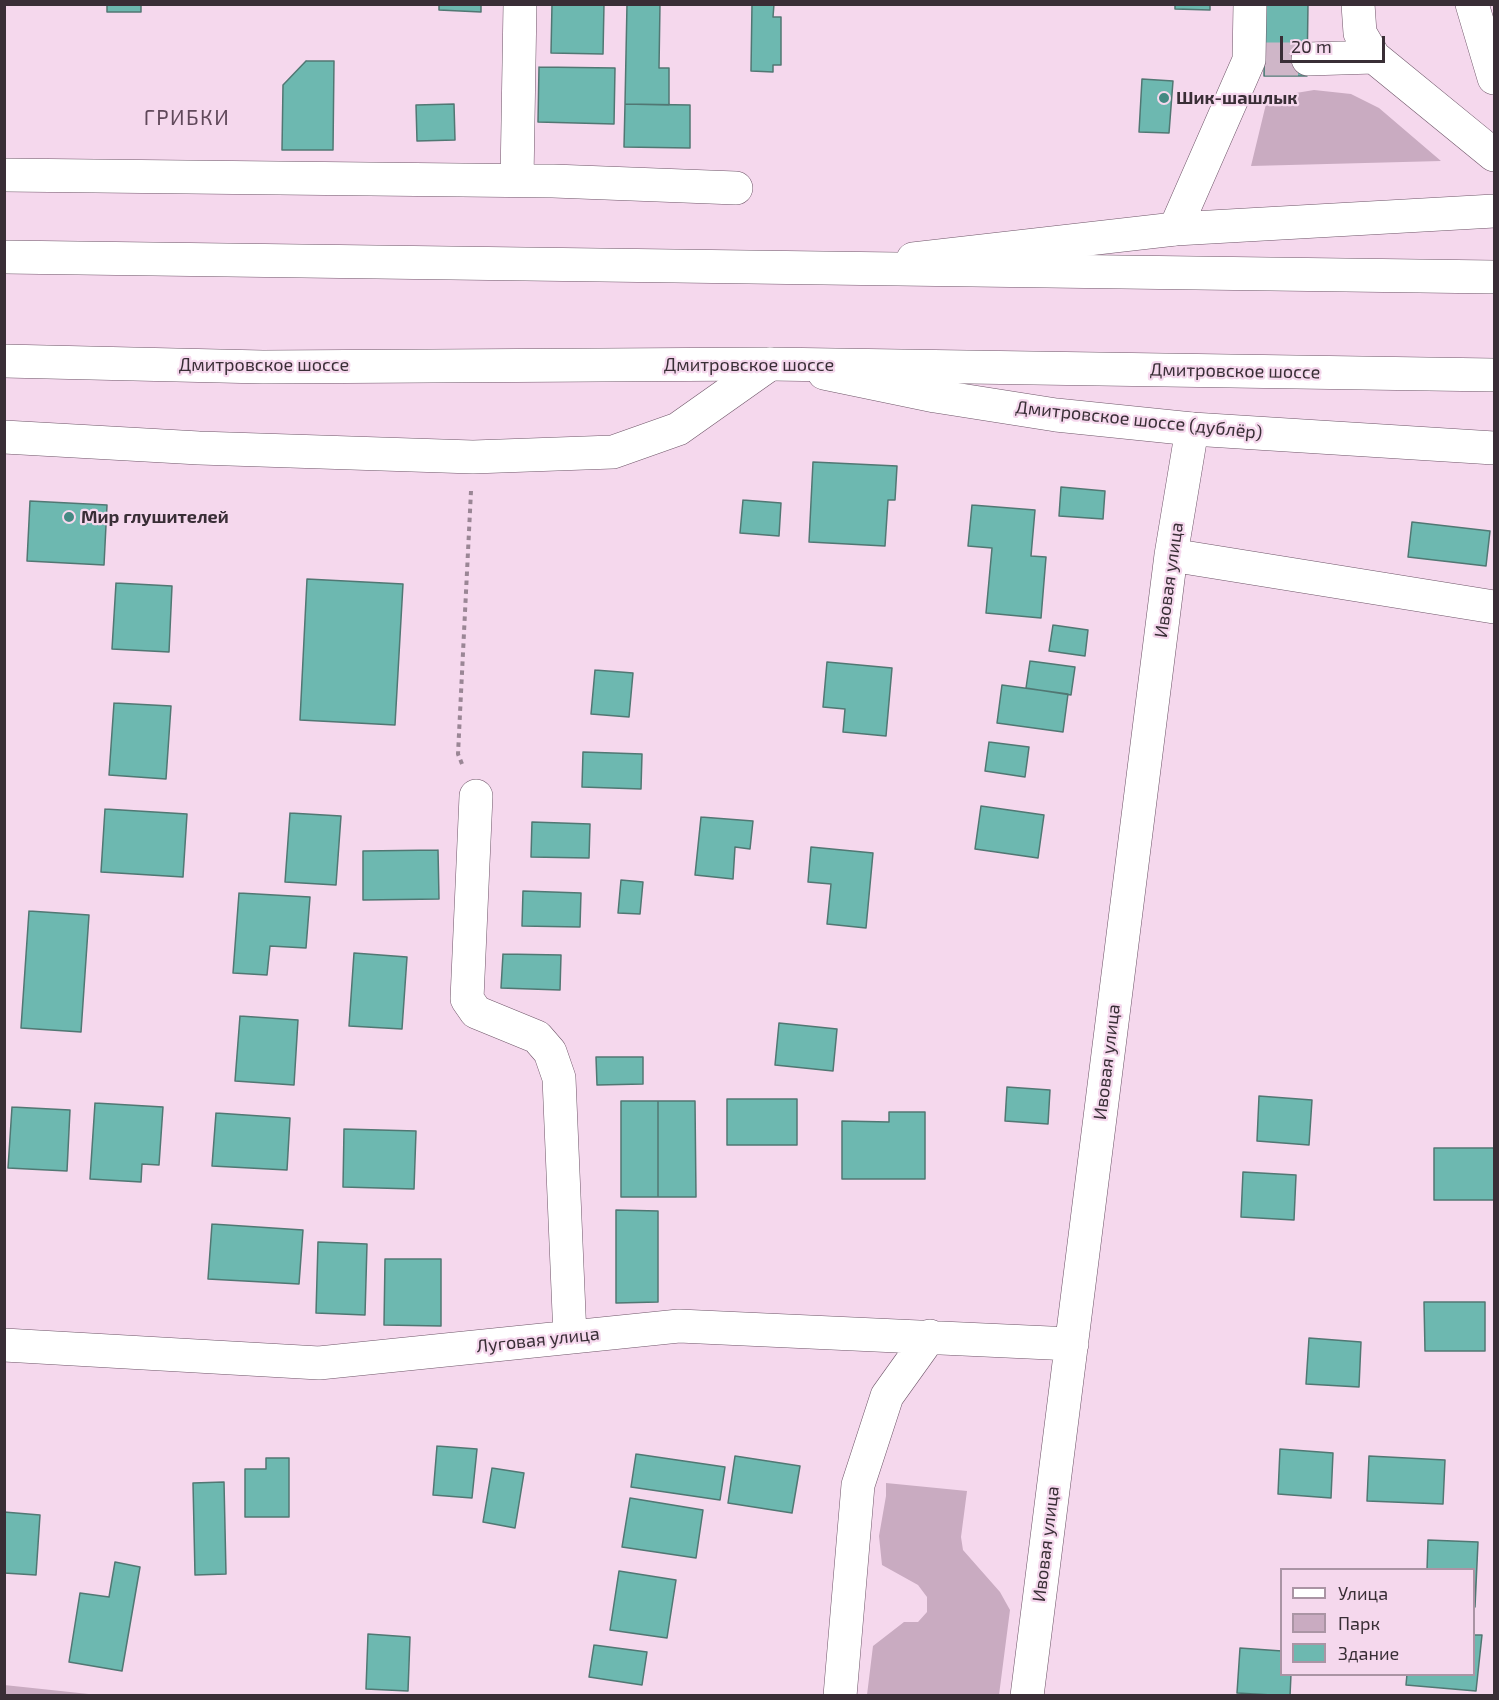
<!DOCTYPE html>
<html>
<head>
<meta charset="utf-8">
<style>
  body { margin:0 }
  #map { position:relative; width:1499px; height:1700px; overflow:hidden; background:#f5d8ed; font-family:"Exo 2",sans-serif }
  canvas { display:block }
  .frame { position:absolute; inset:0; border:6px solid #392e36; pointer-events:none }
  .legend { position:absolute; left:1280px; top:1568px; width:195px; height:108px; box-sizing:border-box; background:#f5d8ed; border:2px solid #aa94a4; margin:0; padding:8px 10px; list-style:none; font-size:18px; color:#392e36 }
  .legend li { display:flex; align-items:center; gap:12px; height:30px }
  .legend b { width:30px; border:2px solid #aa94a4 }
  .scale { position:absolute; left:1280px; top:36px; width:105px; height:27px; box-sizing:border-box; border:3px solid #392e36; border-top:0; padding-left:8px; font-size:18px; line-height:21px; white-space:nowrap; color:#392e36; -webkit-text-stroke:4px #f5d8ed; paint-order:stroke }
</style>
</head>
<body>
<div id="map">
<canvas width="1499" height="1700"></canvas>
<div class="frame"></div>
<ul class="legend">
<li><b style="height:8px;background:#fff"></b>Улица</li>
<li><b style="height:16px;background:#c9abc1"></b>Парк</li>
<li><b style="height:16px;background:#6db8b0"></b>Здание</li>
</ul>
<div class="scale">20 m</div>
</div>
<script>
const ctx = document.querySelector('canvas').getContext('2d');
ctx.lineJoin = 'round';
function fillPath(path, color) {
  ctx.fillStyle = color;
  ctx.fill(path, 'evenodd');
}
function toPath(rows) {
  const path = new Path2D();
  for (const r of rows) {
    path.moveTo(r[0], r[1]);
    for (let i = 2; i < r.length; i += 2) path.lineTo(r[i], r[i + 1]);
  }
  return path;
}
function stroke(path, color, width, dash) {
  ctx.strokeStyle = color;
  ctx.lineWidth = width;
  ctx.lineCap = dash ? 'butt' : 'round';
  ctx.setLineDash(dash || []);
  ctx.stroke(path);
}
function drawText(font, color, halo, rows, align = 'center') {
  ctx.font = font + ' "Exo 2",sans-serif';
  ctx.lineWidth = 4.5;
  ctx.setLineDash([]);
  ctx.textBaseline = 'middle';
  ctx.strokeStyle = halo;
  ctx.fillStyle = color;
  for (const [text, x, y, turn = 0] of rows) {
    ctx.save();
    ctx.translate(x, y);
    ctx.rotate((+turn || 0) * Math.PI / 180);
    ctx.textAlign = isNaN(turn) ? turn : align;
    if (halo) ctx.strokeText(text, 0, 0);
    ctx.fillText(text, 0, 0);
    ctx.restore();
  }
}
fillPath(toPath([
  [1314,90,1351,94,1379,108,1441,161,1251,166,1266,104,1284,95],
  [886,1483,967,1491,961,1537,963,1550,1000,1592,1010,1610,999,1695,867,1695,873,1646,904,1622,918,1622,927,1612,927,1597,918,1585,882,1565,879,1536,886,1496],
  [4,1685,23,1687,98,1695,5,1695]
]), '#c9abc1');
const building = toPath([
  [107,4,141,4,141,12,107,12,107,4],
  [439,4,481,4,481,12,439,10,439,4],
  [552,4,604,4,603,54,551,53,552,4],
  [627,4,660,4,659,68,669,68,669,105,625,104,627,4],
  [752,4,774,4,773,17,781,17,781,65,773,65,773,72,751,71,752,4],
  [1175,4,1210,4,1210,10,1175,9,1175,4],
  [1265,4,1308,4,1307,76,1264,76,1265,4],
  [306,61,334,61,333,150,282,150,283,85,306,61],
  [539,67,615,68,614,124,538,122,539,67],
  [1142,79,1173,81,1169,133,1139,132,1142,79],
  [454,104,455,140,417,141,416,105,454,104],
  [625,104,690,105,690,148,624,147,625,104],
  [813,462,897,466,895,500,888,500,885,546,809,542,813,462],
  [1061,487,1105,491,1103,519,1059,516,1061,487],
  [743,500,781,503,779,536,740,533,743,500],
  [30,501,107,505,104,565,27,561,30,501],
  [972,505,1035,510,1031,556,1046,557,1041,618,986,613,992,548,968,546,972,505],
  [1412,522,1490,531,1486,566,1408,557,1412,522],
  [307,579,403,584,395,725,300,720,307,579],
  [116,583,172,586,169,652,112,649,116,583],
  [1053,625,1088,630,1085,656,1049,651,1053,625],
  [1030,661,1075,667,1071,695,1026,688,1030,661],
  [827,662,892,668,886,736,843,732,845,709,823,707,827,662],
  [595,670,633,673,629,717,591,714,595,670],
  [1002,685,1068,694,1063,732,997,723,1002,685],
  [114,703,171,706,166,779,109,775,114,703],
  [989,742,1029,747,1025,777,985,771,989,742],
  [583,752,642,754,641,789,582,787,583,752],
  [981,806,1044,815,1038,858,975,849,981,806],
  [105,809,187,814,183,877,101,872,105,809],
  [290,813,341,816,336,885,285,882,290,813],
  [701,817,753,821,750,849,735,847,733,879,695,875,701,817],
  [532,822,590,824,589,858,531,857,532,822],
  [811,847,873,853,866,928,827,924,831,884,808,882,811,847],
  [438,850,439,899,363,900,363,851,438,850],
  [621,880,643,882,640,914,618,913,621,880],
  [523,891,581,893,580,927,522,926,523,891],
  [239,893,310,897,306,948,270,946,267,975,233,973,239,893],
  [29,911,89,915,81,1032,21,1028,29,911],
  [354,953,407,957,402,1029,349,1026,354,953],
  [503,954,561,955,560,990,501,988,503,954],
  [240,1016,298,1020,294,1085,235,1081,240,1016],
  [779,1023,837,1029,833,1071,775,1065,779,1023],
  [596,1057,643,1057,643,1084,597,1085,596,1057],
  [1007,1087,1050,1090,1048,1124,1005,1121,1007,1087],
  [1259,1096,1312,1100,1309,1145,1257,1141,1259,1096],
  [727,1099,797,1099,797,1145,727,1145,727,1099],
  [621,1101,658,1101,658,1197,621,1197,621,1101],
  [658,1101,695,1101,696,1197,658,1197,658,1101],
  [95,1103,163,1107,159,1165,142,1164,141,1182,90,1179,95,1103],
  [12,1107,70,1110,67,1171,8,1168,12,1107],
  [889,1112,925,1112,925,1179,842,1179,842,1121,889,1122,889,1112],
  [216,1113,290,1118,287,1170,212,1166,216,1113],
  [344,1129,416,1131,414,1189,343,1187,344,1129],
  [1434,1148,1494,1148,1494,1200,1434,1200,1434,1148],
  [1243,1172,1296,1175,1294,1220,1241,1217,1243,1172],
  [616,1210,658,1211,658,1302,616,1303,616,1210],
  [212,1224,303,1230,299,1284,208,1279,212,1224],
  [318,1242,367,1244,365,1315,316,1313,318,1242],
  [385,1259,441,1259,441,1326,384,1325,385,1259],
  [1424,1302,1485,1302,1485,1351,1425,1351,1424,1302],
  [1309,1338,1361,1342,1359,1387,1306,1384,1309,1338],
  [437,1446,477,1449,472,1498,433,1495,437,1446],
  [1280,1449,1333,1453,1331,1498,1278,1494,1280,1449],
  [636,1454,725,1467,720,1500,631,1487,636,1454],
  [735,1456,800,1466,792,1513,728,1503,735,1456],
  [1369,1456,1445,1460,1443,1504,1367,1501,1369,1456],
  [266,1458,289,1458,289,1517,245,1517,245,1469,266,1469,266,1458],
  [492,1468,524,1473,515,1528,483,1522,492,1468],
  [224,1482,226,1574,195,1575,193,1483,224,1482],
  [630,1498,703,1510,696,1558,622,1547,630,1498],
  [4,1512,40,1515,36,1575,4,1573,4,1512],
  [1428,1540,1478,1542,1475,1607,1474,1570,1427,1570,1428,1540],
  [115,1562,140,1567,122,1671,69,1662,80,1593,109,1597,115,1562],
  [619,1571,676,1580,667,1638,610,1630,619,1571],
  [368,1634,410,1637,408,1691,366,1689,368,1634],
  [1474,1635,1482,1635,1476,1691,1406,1685,1407,1674,1474,1674,1474,1635],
  [594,1645,647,1652,642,1685,589,1677,594,1645],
  [1240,1648,1282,1651,1282,1674,1291,1674,1290,1696,1237,1693,1240,1648]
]);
fillPath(building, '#6db8b0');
stroke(building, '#517773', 1.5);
stroke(toPath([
  [1265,59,1308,59]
]), '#cfb6c8', 33, [33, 16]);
const minor = toPath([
  [1358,4,1360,33,1374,57,1494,155],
  [1472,4,1494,78],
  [1308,59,1374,57],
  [4,175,553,181,736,188],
  [517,180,520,4],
  [1175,229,1249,60,1250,4],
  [4,437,199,448,473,457,613,452,678,429,770,364],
  [1171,555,1494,607],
  [476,796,467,999,476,1012,537,1037,550,1052,559,1078,570,1337],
  [4,1345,319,1363,679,1326,1072,1344],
  [840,1696,858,1485,887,1396,930,1336],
  [1027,1696,1171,555,1192,429]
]);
const major = toPath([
  [913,259,1175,229,1494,211],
  [824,373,935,396,1056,415,1192,429,1494,448]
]);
const highway = toPath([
  [4,257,1494,277],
  [4,361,263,367,770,364,1494,375]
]);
stroke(minor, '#6e5568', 34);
stroke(major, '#6e5568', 34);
stroke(highway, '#6e5568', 34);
stroke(toPath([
  [462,764,458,754,471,491]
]), '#9a8695', 4, [4.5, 4.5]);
stroke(minor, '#fff', 33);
stroke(major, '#fff', 33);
stroke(highway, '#fff', 33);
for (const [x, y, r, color] of [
  [1164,98,6,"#448a83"],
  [69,517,6,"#448a83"]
]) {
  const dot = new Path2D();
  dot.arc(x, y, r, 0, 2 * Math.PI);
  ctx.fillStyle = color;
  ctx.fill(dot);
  stroke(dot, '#f5d8ed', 2);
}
drawText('bold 18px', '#392e36', '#f5d8ed', [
  ["Шик-шашлык",1176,98],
  ["Мир глушителей",81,517]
], 'left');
drawText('18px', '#392e36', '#f5d8ed', [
  ["Дмитровское шоссе",264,365],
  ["Дмитровское шоссе",749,365],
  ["Дмитровское шоссе",1235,371,1],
  ["Дмитровское шоссе (дублёр)",1139,420,6],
  ["Ивовая улица",1169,580,-82],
  ["Ивовая улица",1107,1062,-83],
  ["Луговая улица",538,1340,-6],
  ["Ивовая улица",1046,1544,-83]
]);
ctx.letterSpacing = '1.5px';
drawText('21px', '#60485a', '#f5d8ed', [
  ["ГРИБКИ",187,118]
]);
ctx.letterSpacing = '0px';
</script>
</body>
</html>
